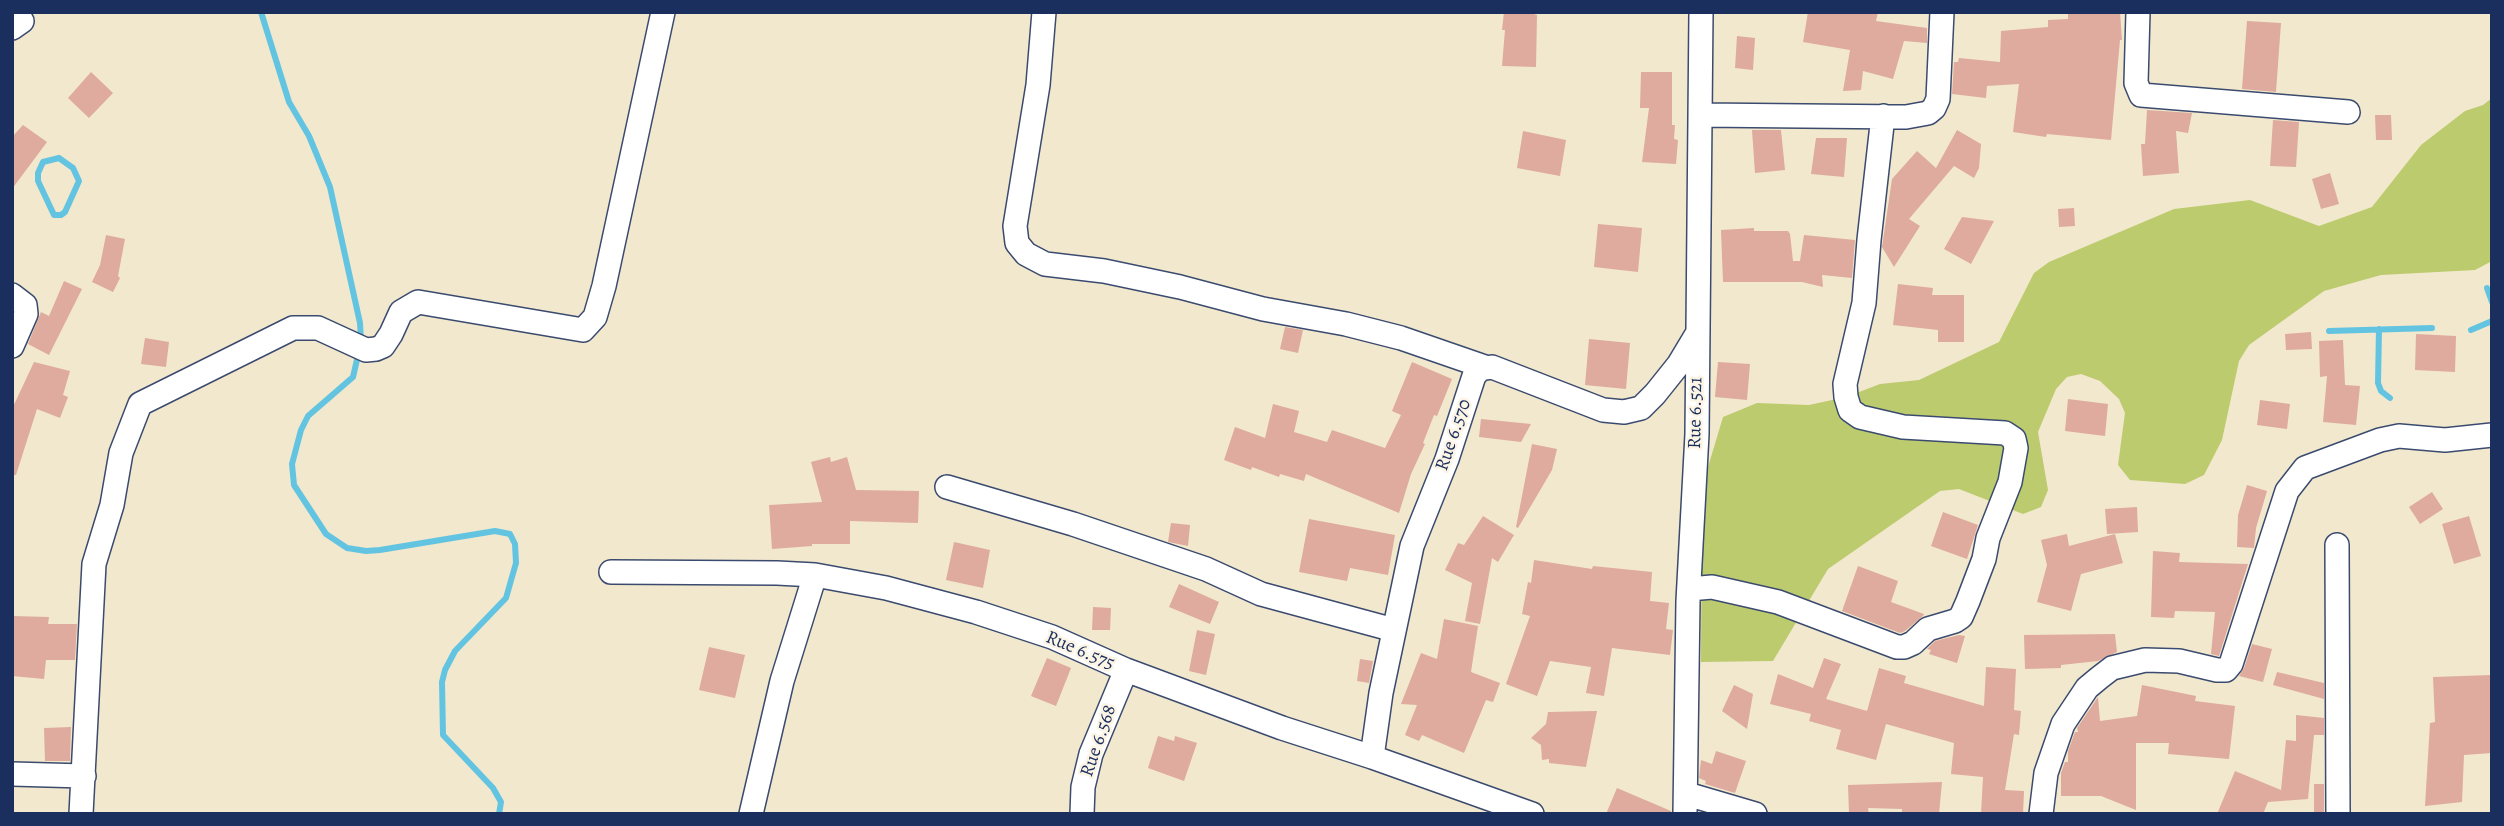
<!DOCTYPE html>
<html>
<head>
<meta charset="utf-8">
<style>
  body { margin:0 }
  #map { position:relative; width:2504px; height:826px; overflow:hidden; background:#f2e8cd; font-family:Alegreya,serif }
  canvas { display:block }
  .frame { position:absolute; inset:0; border:14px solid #1b2f5e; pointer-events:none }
</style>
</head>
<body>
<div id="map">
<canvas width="2504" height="826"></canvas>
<div class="frame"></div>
</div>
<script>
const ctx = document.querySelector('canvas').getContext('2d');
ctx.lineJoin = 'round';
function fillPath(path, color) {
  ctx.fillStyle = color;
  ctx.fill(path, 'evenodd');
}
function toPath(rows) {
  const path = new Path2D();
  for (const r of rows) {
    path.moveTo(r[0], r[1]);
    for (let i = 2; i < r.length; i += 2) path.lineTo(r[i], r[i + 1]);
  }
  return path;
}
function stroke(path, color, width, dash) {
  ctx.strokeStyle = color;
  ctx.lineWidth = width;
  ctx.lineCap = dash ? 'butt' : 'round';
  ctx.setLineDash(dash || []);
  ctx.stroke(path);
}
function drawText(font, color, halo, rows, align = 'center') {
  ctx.font = font + ' Alegreya,serif';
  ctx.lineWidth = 5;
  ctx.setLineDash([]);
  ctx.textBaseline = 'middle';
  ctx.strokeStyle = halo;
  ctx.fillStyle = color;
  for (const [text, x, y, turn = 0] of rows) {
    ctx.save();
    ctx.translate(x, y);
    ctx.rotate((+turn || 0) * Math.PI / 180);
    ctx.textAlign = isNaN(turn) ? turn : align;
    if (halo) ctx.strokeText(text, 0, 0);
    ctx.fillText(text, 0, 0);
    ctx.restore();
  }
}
fillPath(toPath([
  [2492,98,2492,261,2475,270,2381,275,2324,291,2249,345,2239,361,2222,440,2204,475,2185,484,2130,480,2118,465,2125,413,2119,399,2100,381,2081,374,2067,377,2056,389,2038,432,2048,490,2041,507,2023,514,1959,489,1940,491,1828,569,1773,661,1701,662,1702,487,1723,417,1757,403,1809,405,1846,397,1880,384,1919,380,1999,342,2034,273,2049,262,2174,209,2250,200,2319,226,2372,207,2421,145,2465,111,2483,105]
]), '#bccb6d');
stroke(toPath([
  [261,12,289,102,309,136,330,187,360,323,361,340],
  [59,158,73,168,79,181,65,212,61,215,54,215,38,181,38,173,43,162,59,158],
  [2487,288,2492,302],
  [2379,329,2378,383,2381,391,2390,398],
  [2471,330,2492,321],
  [2329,331,2432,328],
  [359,351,353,377,308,416,301,430,292,464,294,485,326,534,347,548,366,551,380,550,495,531,510,534,515,544,516,563,506,598,455,651,445,670,442,682,443,735,493,788,501,802,499,814]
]), '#63c4e2', 6);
fillPath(toPath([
  [1504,12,1527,12,1537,15,1536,67,1502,66,1505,30,1502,30],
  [1808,12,1878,12,1876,21,1927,28,1927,43,1904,41,1893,79,1863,71,1861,90,1843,91,1850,50,1803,42],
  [2068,12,2120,12,2122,40,2120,40,2111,140,2047,134,2046,137,2013,132,2019,84,1987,86,1986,98,1952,94,1954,62,1958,62,1959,58,2000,62,2001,31,2048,27,2048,20,2068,19],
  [2247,21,2281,23,2276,92,2242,89],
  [1737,36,1755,38,1753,70,1735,68],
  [91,72,113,93,89,118,68,98],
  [1641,72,1672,72,1672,125,1675,125,1674,139,1678,140,1676,164,1642,162,1649,108,1640,108],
  [2147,110,2192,113,2188,133,2176,131,2179,173,2143,176,2141,144,2145,144],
  [2375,115,2391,115,2392,140,2376,140],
  [2273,120,2299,122,2296,167,2270,166],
  [23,125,47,142,12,189,12,137],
  [1752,130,1781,130,1785,170,1755,173],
  [1957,130,1981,144,1979,168,1974,178,1954,166,1909,219,1920,226,1894,267,1882,247,1892,179,1917,151,1936,168],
  [1523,131,1566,140,1560,176,1517,168],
  [1816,138,1847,138,1844,177,1811,174],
  [2330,173,2339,204,2321,209,2312,179],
  [2074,208,2075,226,2059,227,2058,209],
  [1962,217,1994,221,1971,264,1944,249],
  [1598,224,1642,228,1638,272,1594,267],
  [1754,228,1754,231,1788,231,1790,234,1793,261,1800,261,1804,235,1855,240,1852,278,1822,275,1823,287,1802,282,1723,282,1721,230],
  [106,235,125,239,118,276,120,278,113,292,92,282,100,265],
  [64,281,82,289,49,355,28,344,41,312,49,316],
  [1898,284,1933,288,1932,295,1964,295,1964,342,1938,342,1938,330,1893,325],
  [1285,327,1303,330,1298,353,1280,349],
  [2311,332,2312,349,2286,350,2285,334],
  [2416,334,2456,336,2455,372,2415,370],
  [145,338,169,342,166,367,141,364],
  [1589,339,1630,343,1626,389,1585,385],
  [2343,340,2345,385,2360,386,2356,425,2323,422,2327,376,2320,377,2319,341],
  [34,362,70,371,63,395,68,397,60,418,37,409,16,475,12,475,12,409],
  [1412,362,1452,379,1437,416,1434,415,1423,443,1425,444,1411,474,1399,513,1306,474,1304,481,1280,474,1279,477,1252,467,1251,470,1224,460,1235,427,1265,438,1273,404,1299,411,1294,432,1327,442,1332,430,1385,448,1401,415,1392,411],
  [1718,362,1750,364,1747,400,1715,397],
  [2068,399,2108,404,2105,436,2065,431],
  [2260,400,2290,404,2287,429,2257,425],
  [1481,419,1531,424,1521,442,1479,437],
  [1532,444,1557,449,1552,470,1518,528,1516,527],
  [830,457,831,462,847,457,856,490,919,491,918,523,850,521,850,544,812,544,812,546,772,549,769,505,822,502,811,462],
  [2247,485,2267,491,2256,528,2254,548,2237,547,2238,515],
  [2432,492,2443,509,2420,524,2409,507],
  [2137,507,2138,532,2107,534,2105,509],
  [1943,512,1978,525,1967,559,1931,546],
  [1483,516,1514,535,1498,562,1492,558,1480,624,1465,621,1472,583,1445,570,1458,543,1464,545],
  [2469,516,2481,556,2454,564,2442,524],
  [1309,519,1395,535,1388,575,1350,568,1347,581,1299,572],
  [1171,523,1190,525,1188,546,1168,542],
  [2067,534,2069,546,2115,534,2123,563,2081,574,2071,611,2037,602,2047,565,2041,540],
  [954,542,990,550,983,588,946,580],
  [2153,551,2180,553,2179,562,2248,564,2219,656,2211,654,2215,612,2175,611,2174,618,2151,617],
  [1534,560,1592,569,1593,566,1652,572,1650,601,1669,603,1666,629,1673,630,1670,655,1612,648,1604,696,1586,693,1591,667,1550,661,1537,696,1506,684,1530,616,1522,614,1528,582,1531,583],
  [1858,566,1898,581,1891,602,1924,614,1923,616,1905,631,1900,633,1842,611],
  [1179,584,1219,602,1210,624,1169,607],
  [1093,607,1111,608,1110,630,1092,630],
  [12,616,49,617,48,624,77,624,75,660,46,660,44,679,12,676],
  [1444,619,1478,626,1471,672,1500,683,1493,702,1486,700,1464,753,1422,735,1419,741,1405,735,1417,705,1401,704,1421,653,1437,659],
  [1197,630,1215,634,1206,675,1189,671],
  [2115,634,2117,652,2098,661,2061,665,2061,668,2025,669,2024,635],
  [1959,635,1965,636,1957,663,1929,654,1931,650,1927,649,1935,641],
  [2252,644,2272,649,2263,682,2239,676,2244,668],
  [709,647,745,655,735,698,699,690],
  [1047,658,1071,668,1056,706,1031,696],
  [1824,658,1841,664,1826,699,1867,711,1879,668,1906,676,1904,683,1984,706,1986,667,2016,669,2014,710,2021,711,2019,735,2014,734,2005,790,2024,791,2023,814,1981,814,1983,777,1951,774,1954,743,1886,724,1876,760,1836,749,1841,730,1809,721,1811,714,1770,704,1778,674,1813,688],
  [1360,659,1373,661,1369,683,1357,681],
  [2277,672,2324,683,2324,699,2273,685],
  [2492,675,2492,753,2464,755,2462,802,2425,806,2430,723,2435,722,2433,677],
  [1734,685,1753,694,1747,729,1722,711],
  [2142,685,2196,696,2195,701,2235,706,2229,759,2168,754,2169,743,2136,743,2136,810,2101,796,2061,796,2061,773,2065,762,2068,762,2068,751,2075,732,2078,732,2077,728,2098,697,2100,721,2137,716],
  [1597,711,1586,767,1549,763,1549,759,1542,760,1541,745,1531,738,1546,724,1548,712],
  [2296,715,2324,718,2324,735,2314,735,2308,799,2268,802,2263,814,2217,814,2235,771,2281,790,2286,740,2296,741],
  [71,727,70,761,45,761,44,728],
  [1158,736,1174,741,1175,736,1197,743,1184,781,1148,768],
  [1716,751,1746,761,1735,793,1705,784,1706,781,1699,778,1701,760,1712,764],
  [1942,782,1939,814,1902,814,1902,809,1868,808,1869,814,1849,814,1848,785],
  [2314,784,2324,784,2324,813,2314,813],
  [1617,788,1671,811,1671,814,1606,814]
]), '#deab9e');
const street = toPath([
  [1044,12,1038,85,1015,226,1017,243,1026,254,1045,264,1104,271,1180,287,1263,309,1346,324,1401,338,1485,367],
  [2138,12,2136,83,2141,95,2348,112],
  [12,28,22,21],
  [1701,115,1906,117,1928,113,1934,108,1938,99,1942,12],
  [12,295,25,305,26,314,12,346],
  [947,487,1073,524,1206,569,1261,594,1394,630],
  [2337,545,2338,814],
  [611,572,777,573,815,575,886,588,976,612,1052,637,1126,670,1282,728,1372,757,1532,814],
  [1689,589,1712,587,1778,602,1897,647,1904,647,1913,643,1928,629,1955,621,1961,617,1968,601,1984,559,1988,538,2010,482,2016,448,2014,439,2005,433,1903,427,1860,417,1850,410,1846,397,1845,384,1864,303,1869,240,1883,116],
  [1372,757,1381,693,1412,546,1447,459,1474,376,1480,369,1492,367,1603,410,1624,412,1641,408,1655,394,1679,364,1697,334],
  [12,774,84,776],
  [1687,794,1755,814],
  [81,814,94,564,112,505,121,453,140,404,293,328,318,328,366,350,376,349,383,346,391,334,401,312,418,302,583,330,595,317,604,286,663,12],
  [751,814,782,681,815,575],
  [1082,814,1083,787,1091,754,1126,670],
  [1685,814,1688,601,1697,434,1701,12],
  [2041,814,2046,773,2063,724,2087,688,2099,678,2112,668,2145,660,2179,661,2217,670,2226,670,2231,664,2287,491,2305,468,2380,440,2399,436,2445,440,2492,435]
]);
stroke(street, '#3b4b6f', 26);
stroke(street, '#fff', 23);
drawText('19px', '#1b2f5e', '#fcf5e5', [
  ["Rue 6.521",1696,413,-89],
  ["Rue 6.570",1454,435,-71],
  ["Rue 6.575",1080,651,23],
  ["Rue 6.568",1099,741,-71]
]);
</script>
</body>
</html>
